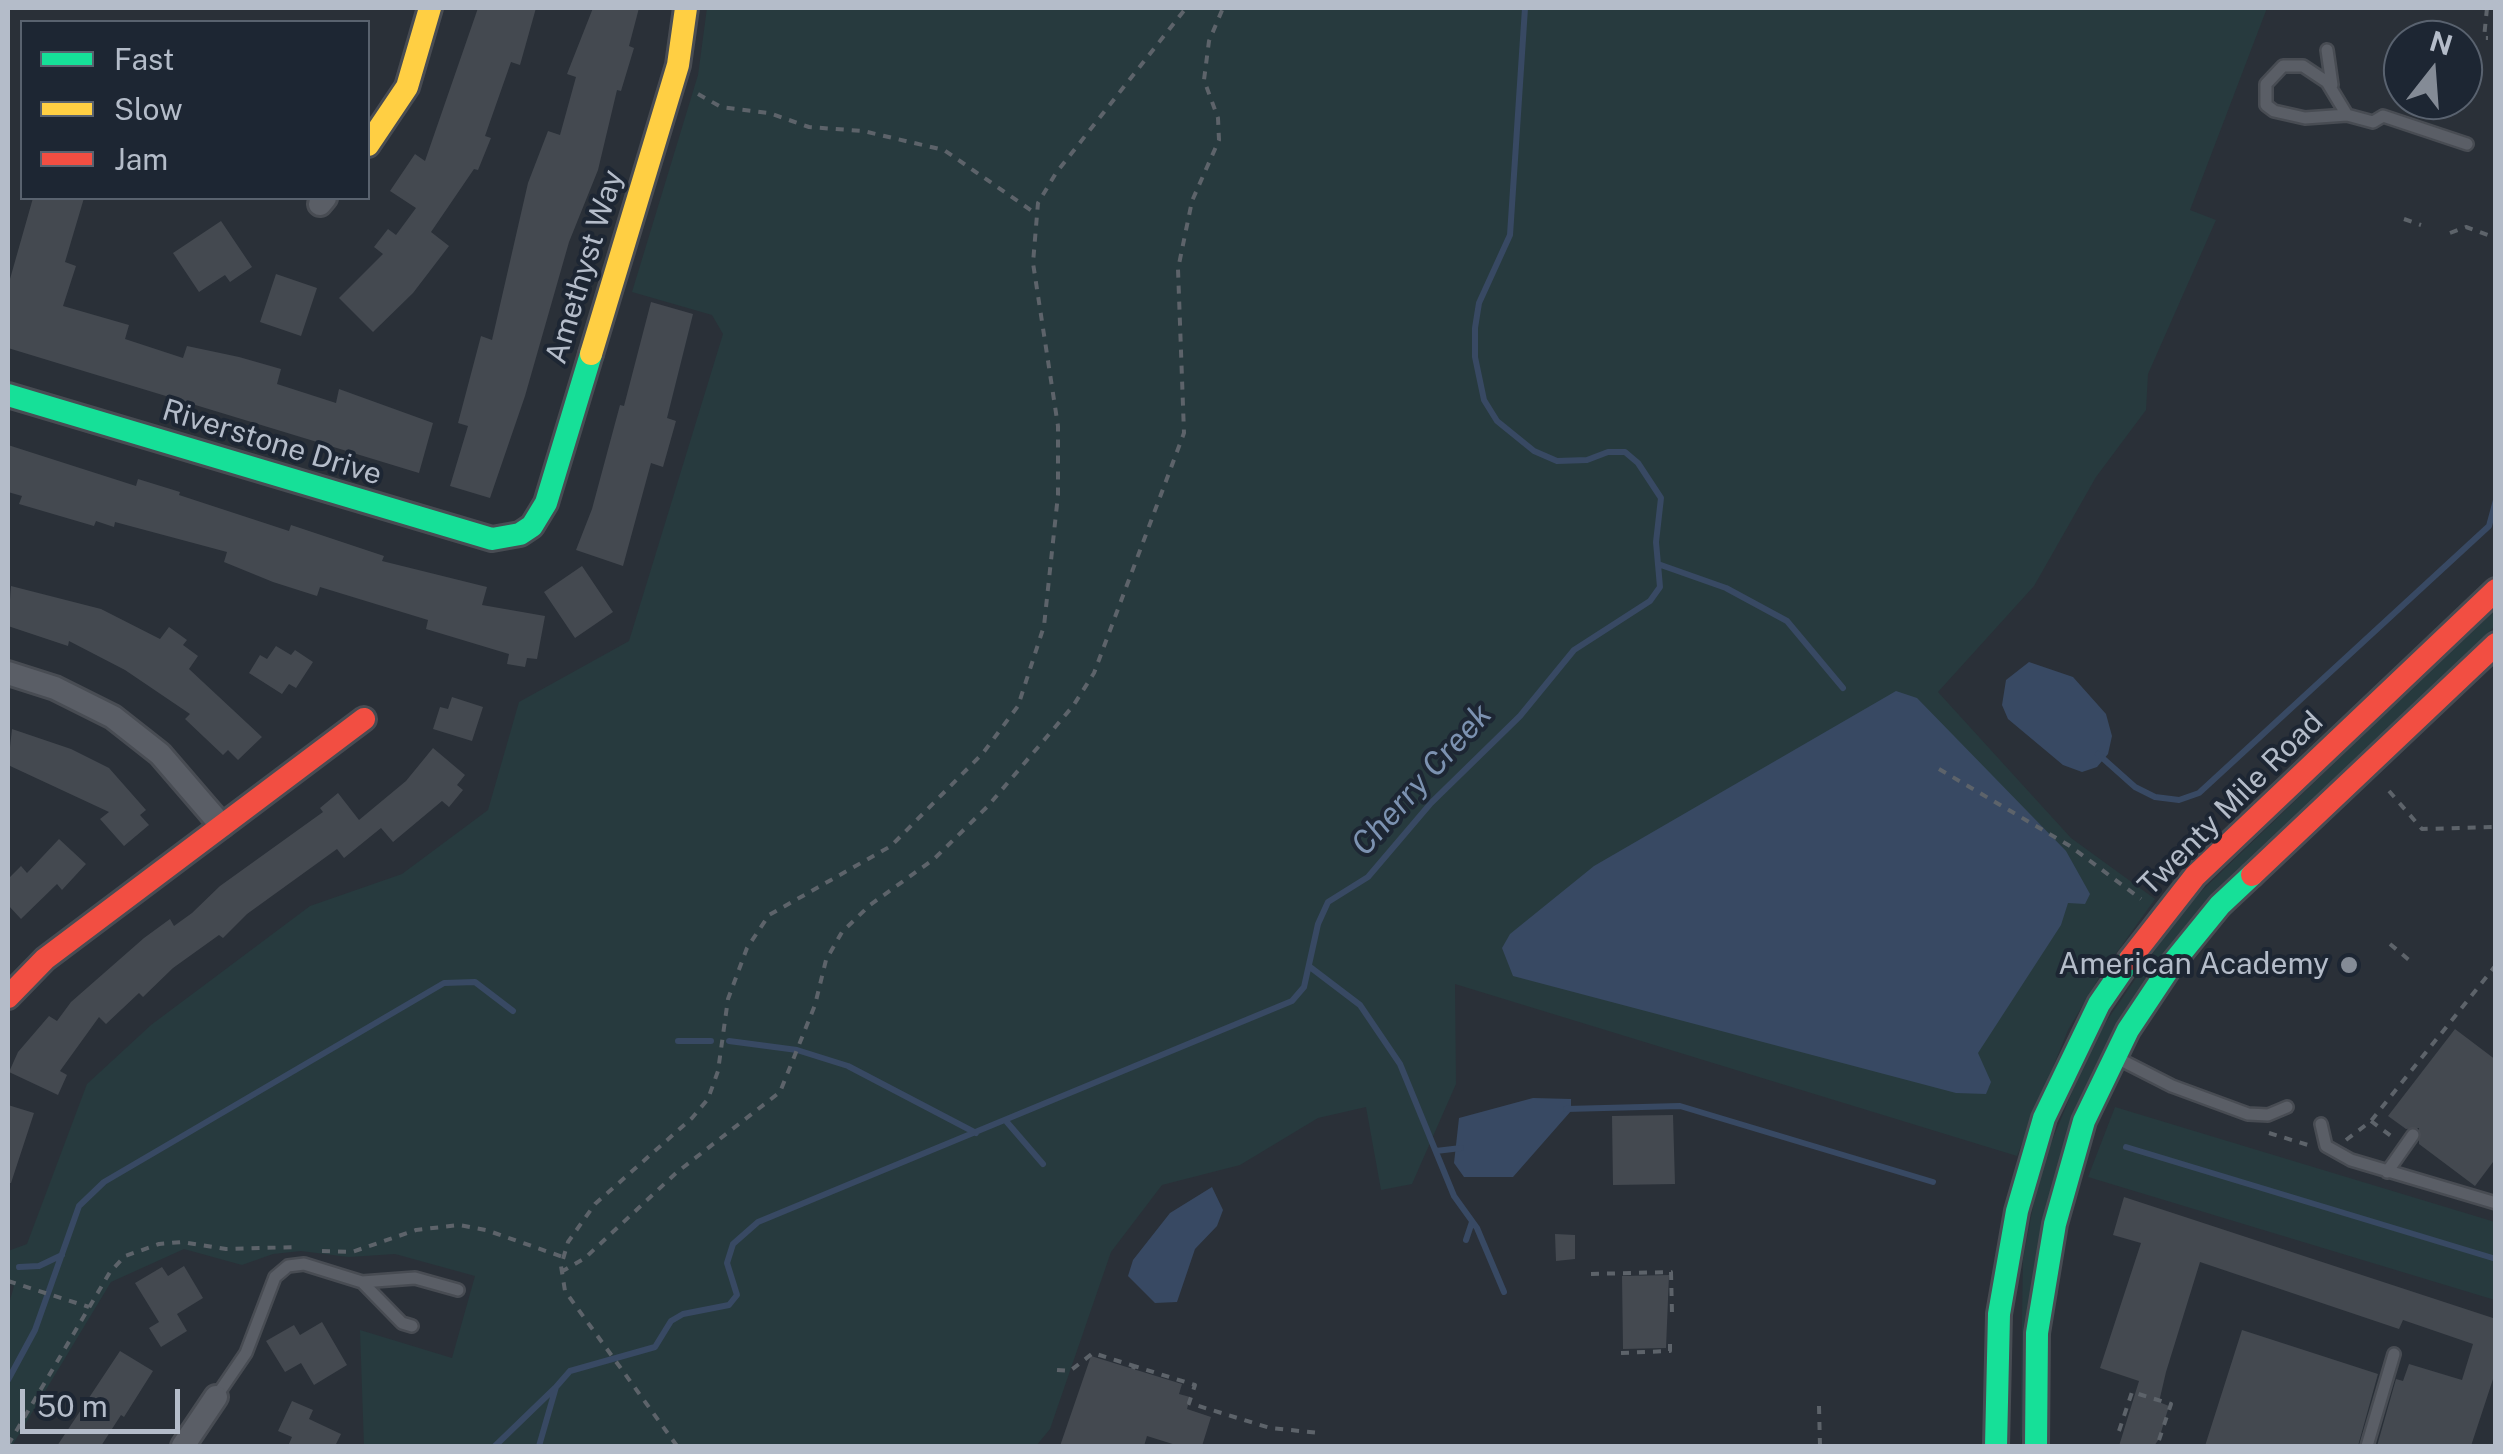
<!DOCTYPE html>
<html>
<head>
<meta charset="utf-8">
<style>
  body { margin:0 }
  #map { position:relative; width:2503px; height:1454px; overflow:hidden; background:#2a3038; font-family:"Public Sans",sans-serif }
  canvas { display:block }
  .frame { position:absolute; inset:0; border:10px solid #b4bcc9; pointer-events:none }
  .legend { position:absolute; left:20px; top:20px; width:350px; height:180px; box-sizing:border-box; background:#1d2633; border:2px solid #59626f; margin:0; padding:12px 18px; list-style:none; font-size:30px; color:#b4bcc9 }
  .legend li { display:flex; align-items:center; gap:20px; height:50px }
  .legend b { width:50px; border:2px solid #59626f }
  .north { position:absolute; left:2383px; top:20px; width:100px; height:100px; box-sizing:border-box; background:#1d2633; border:2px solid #59626f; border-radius:50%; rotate:17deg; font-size:28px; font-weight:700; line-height:40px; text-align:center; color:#b4bcc9 }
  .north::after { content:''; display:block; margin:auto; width:35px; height:45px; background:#848b96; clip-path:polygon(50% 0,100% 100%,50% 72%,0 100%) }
  .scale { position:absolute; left:20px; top:1389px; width:160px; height:45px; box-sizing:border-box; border:5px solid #b4bcc9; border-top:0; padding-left:12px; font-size:30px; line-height:35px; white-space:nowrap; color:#b4bcc9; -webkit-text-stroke:8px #1d2633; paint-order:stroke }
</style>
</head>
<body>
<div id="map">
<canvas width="2503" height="1454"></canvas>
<div class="frame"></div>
<ul class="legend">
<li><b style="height:12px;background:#16e098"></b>Fast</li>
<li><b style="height:12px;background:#ffcf43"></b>Slow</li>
<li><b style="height:12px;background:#f24e42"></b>Jam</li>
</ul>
<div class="north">N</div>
<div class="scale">50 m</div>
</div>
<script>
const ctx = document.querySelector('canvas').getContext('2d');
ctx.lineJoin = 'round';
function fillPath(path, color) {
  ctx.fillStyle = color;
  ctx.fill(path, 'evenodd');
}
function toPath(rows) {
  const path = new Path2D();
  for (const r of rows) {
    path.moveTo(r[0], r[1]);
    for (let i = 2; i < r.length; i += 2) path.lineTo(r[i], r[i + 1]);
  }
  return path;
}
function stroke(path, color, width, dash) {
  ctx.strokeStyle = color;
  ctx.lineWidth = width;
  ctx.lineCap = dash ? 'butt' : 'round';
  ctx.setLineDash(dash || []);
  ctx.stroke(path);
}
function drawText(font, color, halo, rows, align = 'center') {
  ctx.font = font + ' "Public Sans",sans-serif';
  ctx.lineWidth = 8;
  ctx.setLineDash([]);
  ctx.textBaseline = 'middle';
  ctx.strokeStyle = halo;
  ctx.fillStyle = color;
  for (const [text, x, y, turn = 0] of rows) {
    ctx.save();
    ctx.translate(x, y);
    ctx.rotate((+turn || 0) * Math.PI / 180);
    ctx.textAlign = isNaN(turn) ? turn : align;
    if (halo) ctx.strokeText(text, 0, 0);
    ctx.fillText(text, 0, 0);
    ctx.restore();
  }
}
fillPath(toPath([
  [707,8,2267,8,2190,210,2216,220,2148,374,2146,410,2096,477,2034,586,1938,692,2071,838,2155,899,2100,976,2068,1030,2017,1156,1455,984,1456,1084,1412,1184,1381,1190,1366,1107,1318,1118,1240,1165,1162,1185,1111,1252,1050,1429,1036,1446,364,1446,360,1330,452,1358,475,1276,395,1254,349,1257,301,1251,273,1254,242,1265,184,1249,111,1282,12,1446,8,1446,8,1307,14,1286,8,1283,8,1251,27,1244,87,1084,151,1025,310,906,402,874,488,810,519,702,629,641,723,334,712,315,632,292,698,75],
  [2495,608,2495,626,2430,688,2094,1070,2020,1446,2023,1259,2040,1170,2093,1041,2183,909],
  [2115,1107,2495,1222,2495,1300,2088,1177]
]), '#273a3e');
fillPath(toPath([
  [2029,662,2073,677,2106,714,2112,736,2108,754,2097,767,2082,772,2063,765,2008,719,2002,705,2006,680],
  [1896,691,1917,698,2066,851,2090,894,2085,904,2068,903,2061,925,1978,1053,1991,1082,1986,1094,1956,1093,1513,976,1502,948,1510,934,1594,866],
  [1533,1098,1571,1099,1571,1111,1513,1177,1464,1177,1454,1163,1459,1118],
  [1212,1187,1223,1210,1217,1226,1195,1249,1177,1302,1155,1303,1128,1276,1133,1260,1170,1213]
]), '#384963');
stroke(toPath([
  [1658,564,1726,588,1787,621,1843,688],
  [2098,754,2135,787,2155,797,2179,800,2199,793,2489,526,2496,500],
  [1310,967,1360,1005,1400,1064,1454,1196,1477,1228,1504,1292],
  [678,1041,711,1041],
  [729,1041,797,1050,848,1066,976,1133],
  [1566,1109,1680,1106,1933,1182],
  [1006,1121,1043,1164],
  [2126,1147,2496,1259],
  [1436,1151,1461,1148],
  [1466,1240,1472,1222],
  [19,1267,39,1266,62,1255],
  [8,1380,35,1330,79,1206,104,1182,444,983,475,982,513,1011],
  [495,1446,555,1388],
  [539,1446,556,1387,570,1371,655,1347,671,1321,683,1314,729,1305,737,1295,727,1263,733,1244,758,1222,1292,1001,1304,987,1318,924,1328,902,1368,877,1431,803,1520,716,1574,650,1650,601,1660,587,1656,542,1661,498,1638,463,1625,452,1608,452,1587,460,1557,461,1534,451,1497,421,1484,400,1475,357,1475,328,1479,303,1510,235,1525,8]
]), '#384963', 6);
fillPath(toPath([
  [478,8,536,8,520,65,511,62,485,136,491,138,478,170,474,169,431,232,449,246,413,293,373,332,339,298,383,254,374,247,388,229,396,235,416,208,390,191,415,154,425,161],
  [593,8,639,8,629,46,634,48,621,91,617,90,598,170,569,242,525,396,490,498,450,486,468,426,458,423,481,336,492,340,528,183,548,131,560,135,576,77,567,74],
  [33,198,84,198,65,262,76,266,63,306,129,325,125,339,183,358,187,346,239,357,281,369,277,384,336,403,339,389,433,423,419,473,8,348,8,286],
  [221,221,252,267,230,282,225,275,199,292,173,253],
  [276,274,317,288,301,336,260,322],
  [651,302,693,314,667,418,676,421,663,467,651,463,623,566,576,550,592,509,620,405,624,406],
  [8,445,136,486,138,479,180,492,179,495,289,531,291,525,384,556,382,561,487,587,482,605,545,616,537,659,527,658,525,667,507,664,509,654,426,629,428,620,320,587,317,596,273,582,224,562,227,552,115,522,114,527,96,521,94,526,19,504,22,496,8,492],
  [582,566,613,612,575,638,544,592],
  [11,586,101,609,160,639,169,627,187,640,183,645,198,656,189,669,262,737,238,760,228,750,223,755,185,719,190,714,125,670,69,641,68,646,8,626],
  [276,646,291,655,295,650,313,662,296,688,289,684,282,694,249,673,260,655,267,659],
  [452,697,483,707,472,741,433,729,440,707,448,709],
  [12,729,71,749,109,768,146,810,140,815,149,825,124,846,100,819,109,812,8,765],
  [433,748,465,775,457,785,463,790,449,807,442,801,393,842,381,828,344,858,337,849,247,914,223,938,219,935,173,968,143,997,139,993,106,1024,99,1017,60,1071,67,1075,58,1095,9,1072,18,1052,49,1016,57,1021,71,1002,144,938,170,919,174,926,192,913,220,886,323,812,320,808,338,793,359,820,406,781],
  [59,839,86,864,62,890,57,884,21,919,8,905,8,879,21,866,27,873],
  [2455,1029,2496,1060,2496,1158,2475,1186,2419,1144,2419,1128,2406,1129,2388,1116],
  [8,1105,34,1113,11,1183,8,1183],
  [1673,1115,1675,1184,1613,1185,1612,1116],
  [2124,1197,2496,1319,2496,1370,2471,1446,2377,1446,2396,1379,2403,1381,2409,1364,2462,1380,2473,1344,2403,1320,2399,1329,2200,1262,2166,1372,2159,1402,2169,1406,2159,1439,2154,1446,2119,1446,2139,1381,2100,1368,2141,1243,2113,1235],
  [1555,1234,1575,1235,1575,1259,1556,1261],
  [184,1266,203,1298,177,1314,187,1331,161,1347,149,1328,159,1322,135,1283,162,1267,168,1276],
  [1669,1275,1666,1348,1623,1349,1622,1276],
  [322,1322,347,1365,314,1385,301,1363,285,1372,266,1341,294,1325,300,1335],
  [2242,1330,2378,1374,2358,1446,2205,1446],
  [120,1351,153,1371,124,1417,121,1415,101,1446,57,1446],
  [1091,1356,1182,1384,1179,1394,1190,1397,1187,1409,1211,1417,1202,1446,1179,1446,1147,1436,1144,1446,1060,1446],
  [292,1401,313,1410,309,1419,341,1434,335,1446,288,1446,292,1437,278,1431]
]), '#444950');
const lane = toPath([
  [2327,50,2332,85],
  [2347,115,2305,118,2274,111,2266,105,2266,84,2283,66,2303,66,2327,82,2347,115,2373,122,2383,116,2467,144],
  [2117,1058,2172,1086,2248,1114,2268,1115,2287,1107],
  [2321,1124,2326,1146,2351,1160,2496,1203],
  [2387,1172,2413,1135],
  [362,1282,402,1323,412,1326],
  [216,1397,246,1353,275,1277,288,1266,304,1264,362,1282,415,1278,458,1290],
  [2367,1446,2394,1354]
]);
const street = toPath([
  [320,204,325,198],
  [8,673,55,688,113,717,160,754,222,826],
  [183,1446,216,1397]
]);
const fast = toPath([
  [8,395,492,539,520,534,532,526,546,503,591,354],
  [1996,1446,1999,1314,2017,1211,2044,1118,2099,1004,2130,959],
  [2036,1446,2037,1333,2055,1224,2084,1121,2128,1030,2172,964,2220,905,2252,875]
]);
const slow = toPath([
  [368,145,407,87,430,8],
  [591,354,678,65,686,8]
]);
const jam = toPath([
  [2252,875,2496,644],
  [2130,959,2195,876,2496,590],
  [8,997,45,959,364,719]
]);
stroke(lane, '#484c53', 16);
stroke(street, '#484c53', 28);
stroke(fast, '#484c53', 28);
stroke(slow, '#484c53', 28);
stroke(jam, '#484c53', 28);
stroke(toPath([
  [2487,8,2484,38,2488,38],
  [698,94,721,107,769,113,809,127,863,131,944,150,1035,213],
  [2404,219,2421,225],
  [2450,233,2466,227,2496,238],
  [1939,769,2070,846,2141,899],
  [2389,791,2422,829,2496,827],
  [2390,944,2409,960],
  [2496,1024,2496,1030],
  [2371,1121,2391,1136],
  [2269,1133,2308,1145],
  [2346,1140,2371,1121,2496,965],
  [322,1251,352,1252,416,1230,459,1225,486,1230,563,1257],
  [561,1272,585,1258,676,1173,780,1092,815,1005,826,960,842,932,870,905,934,859,988,806,1073,706,1094,673,1184,433,1178,269,1192,201,1219,140,1218,118,1204,80,1209,41,1223,8],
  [1591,1274,1671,1272,1672,1313],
  [8,1281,89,1307],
  [1621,1353,1670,1351,1670,1341],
  [1133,1369,1134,1366,1195,1385,1189,1403,1270,1428,1320,1433],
  [1057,1370,1070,1371,1093,1353,1134,1366],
  [1819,1406,1820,1446],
  [2119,1431,2132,1392,2171,1404,2157,1446],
  [8,1445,110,1272,125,1256,159,1244,182,1242,226,1249,298,1247],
  [677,1446,565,1291,561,1266,568,1242,595,1204,692,1118,708,1099,718,1071,728,999,747,948,769,915,891,846,983,753,1018,706,1044,626,1058,495,1058,426,1033,263,1038,203,1056,173,1186,8]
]), '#5d636a', 4, [8, 8]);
stroke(lane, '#5a5e66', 11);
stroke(street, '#5a5e66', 22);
stroke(fast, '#16e098', 22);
stroke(slow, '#ffcf43', 22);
stroke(jam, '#f24e42', 22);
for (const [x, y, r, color] of [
  [2349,965,10,"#848b96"]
]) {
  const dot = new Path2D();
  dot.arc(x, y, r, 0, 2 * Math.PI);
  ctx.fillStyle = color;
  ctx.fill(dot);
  stroke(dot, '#1d2633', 4);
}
drawText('30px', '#b4bcc9', '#1d2633', [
  ["Amethyst Way",585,267,-73],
  ["Riverstone Drive",272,443,17],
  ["Twenty Mile Road",2231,804,-45]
]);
drawText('30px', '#b4bcc9', '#1d2633', [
  ["American Academy",2329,965]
], 'right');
drawText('italic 32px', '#7c92b1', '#1d2633', [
  ["Cherry Creek",1422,780,-48]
]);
</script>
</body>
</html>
